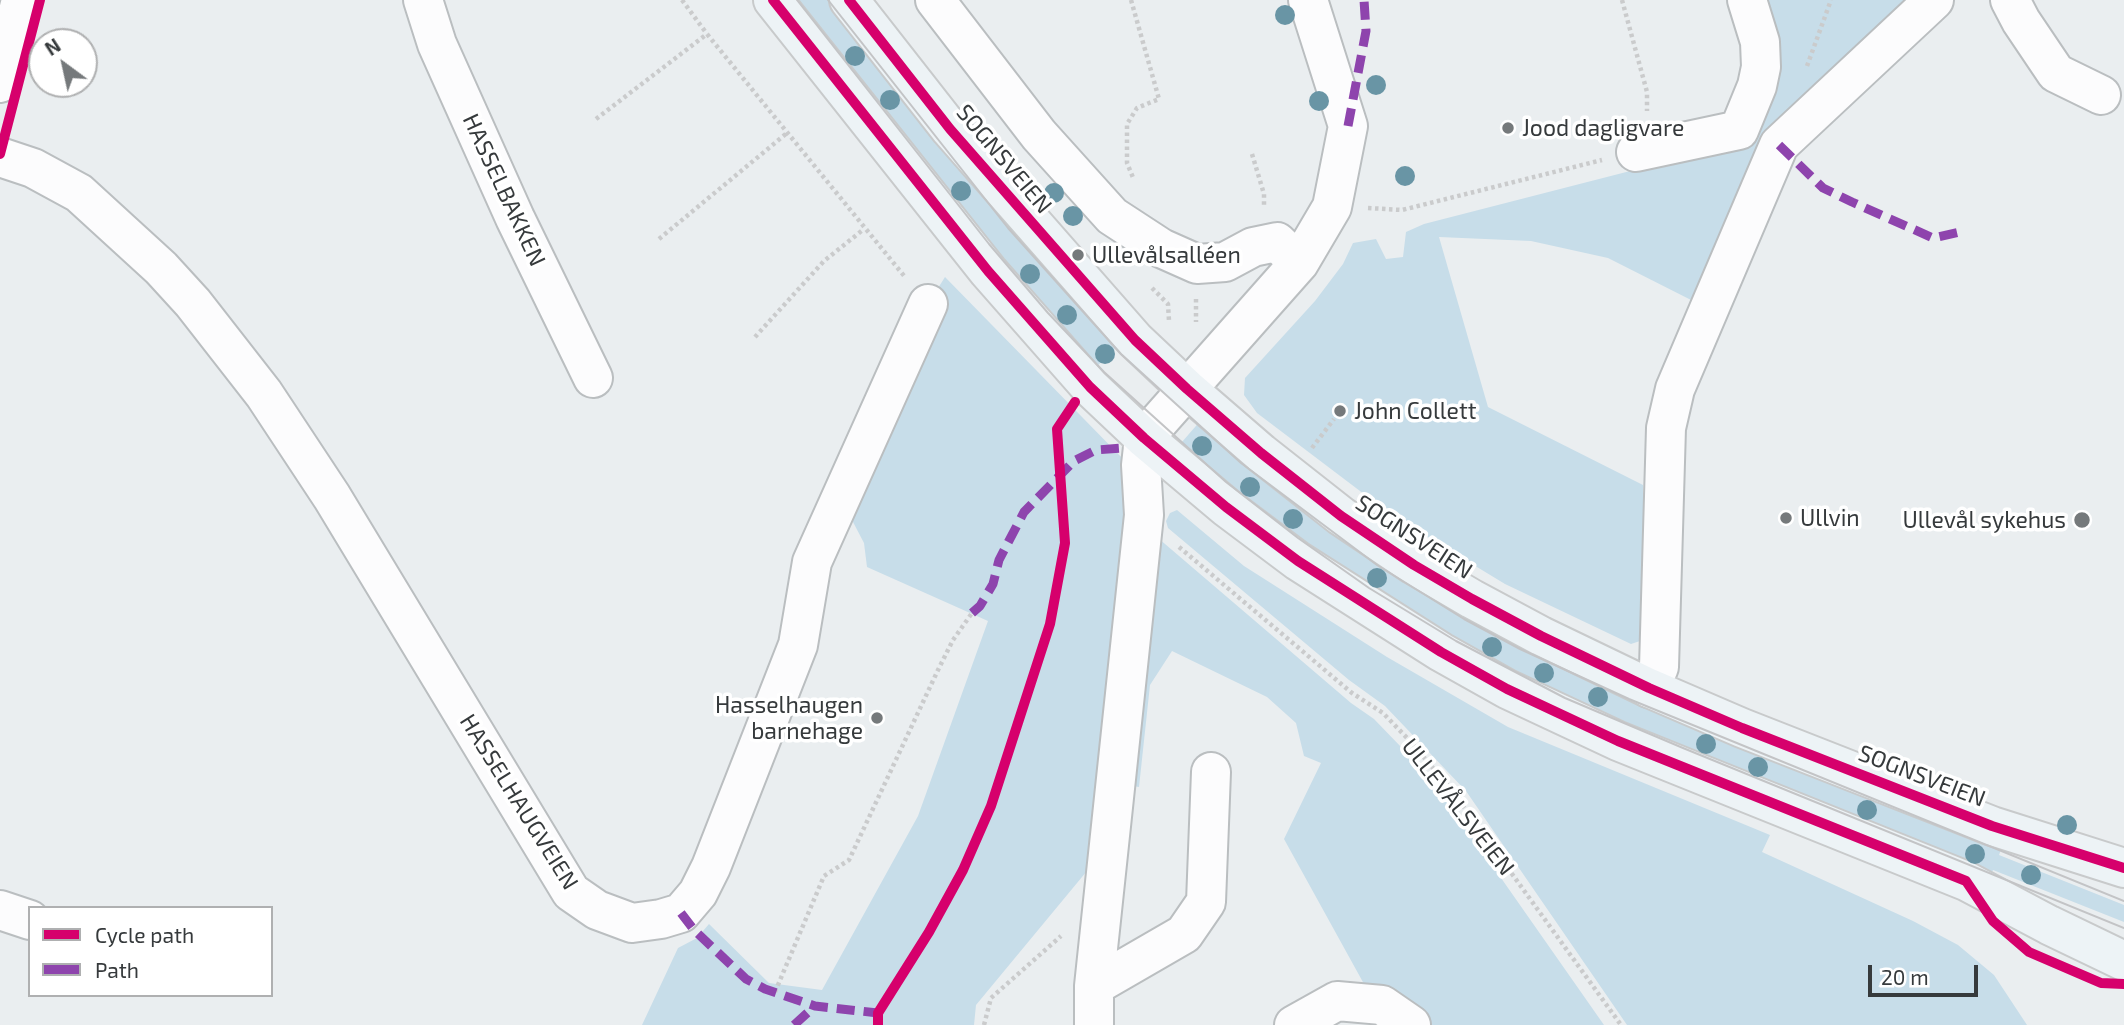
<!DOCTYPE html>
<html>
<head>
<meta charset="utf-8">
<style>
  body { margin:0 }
  #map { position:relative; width:2124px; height:1025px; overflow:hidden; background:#eaeef0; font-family:"Exo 2",sans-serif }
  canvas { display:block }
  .legend { position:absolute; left:28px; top:906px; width:245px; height:91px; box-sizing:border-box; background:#fff; border:2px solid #afb0b1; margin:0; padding:9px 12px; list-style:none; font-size:21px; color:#363a3c }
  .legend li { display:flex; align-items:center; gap:14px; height:35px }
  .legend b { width:35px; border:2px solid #afb0b1 }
  .north { position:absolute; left:28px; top:28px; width:70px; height:70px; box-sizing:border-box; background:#fff; border:2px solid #afb0b1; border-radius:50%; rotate:327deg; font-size:19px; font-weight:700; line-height:28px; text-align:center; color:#363a3c }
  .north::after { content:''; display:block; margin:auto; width:24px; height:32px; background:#75797b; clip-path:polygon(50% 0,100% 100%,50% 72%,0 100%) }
  .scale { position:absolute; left:1868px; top:965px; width:110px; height:32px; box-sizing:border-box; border:4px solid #363a3c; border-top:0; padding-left:9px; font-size:21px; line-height:24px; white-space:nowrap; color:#363a3c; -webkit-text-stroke:5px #fff; paint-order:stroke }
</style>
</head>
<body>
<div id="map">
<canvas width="2124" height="1025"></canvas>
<ul class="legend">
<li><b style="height:9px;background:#d6006c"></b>Cycle path</li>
<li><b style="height:9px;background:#8e44ad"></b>Path</li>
</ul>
<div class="north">N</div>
<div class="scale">20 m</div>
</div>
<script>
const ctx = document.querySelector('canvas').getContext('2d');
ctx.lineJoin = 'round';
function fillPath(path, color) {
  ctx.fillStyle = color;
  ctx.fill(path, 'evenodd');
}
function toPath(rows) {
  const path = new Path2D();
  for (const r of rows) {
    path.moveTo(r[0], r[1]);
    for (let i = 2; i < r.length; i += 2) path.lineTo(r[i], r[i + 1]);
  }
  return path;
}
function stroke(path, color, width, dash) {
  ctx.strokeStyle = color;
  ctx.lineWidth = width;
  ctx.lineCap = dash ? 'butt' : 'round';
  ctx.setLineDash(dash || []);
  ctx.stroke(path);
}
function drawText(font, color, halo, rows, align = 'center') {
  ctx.font = font + ' "Exo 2",sans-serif';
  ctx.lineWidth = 7;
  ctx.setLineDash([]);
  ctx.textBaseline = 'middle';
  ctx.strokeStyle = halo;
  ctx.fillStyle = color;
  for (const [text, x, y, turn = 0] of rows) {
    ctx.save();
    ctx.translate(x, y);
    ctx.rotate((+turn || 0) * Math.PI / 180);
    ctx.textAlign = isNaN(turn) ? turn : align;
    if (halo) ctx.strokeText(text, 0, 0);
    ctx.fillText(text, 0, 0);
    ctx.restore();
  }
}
fillPath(toPath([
  [786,0,836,0,1120,344,1092,371],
  [1761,0,1934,0,1794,133,1697,303,1608,258,1531,241,1439,237,1488,407,1643,485,1644,633,1640,641,1631,644,1505,584,1393,516,1257,413,1244,395,1245,378,1315,301,1343,264,1353,243,1376,239,1386,259,1403,257,1406,232,1424,224,1743,142],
  [945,277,1128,464,1106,848,976,1005,974,1025,642,1025,678,948,697,938,709,924,769,983,822,990,918,816,988,621,867,567,864,543,853,522,839,512,928,304],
  [1202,419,1284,489,2003,844,1999,855,2124,905,2124,922,1993,870,1988,881,1680,756,1444,643,1175,450],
  [1177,510,1244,566,1387,657,1508,727,1770,835,1762,852,1913,921,1958,945,1994,975,2027,1025,1627,1025,1466,791,1385,706,1349,680,1168,528,1166,521,1170,513],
  [1158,538,1351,703,1374,719,1431,778,1604,1025,1431,1025,1427,1018,1364,984,1284,839,1321,763,1304,756,1296,723,1267,697,1172,651,1150,685,1139,787,1125,785]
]), '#c7dde9');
const minor = toPath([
  [423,0,437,44,515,218,593,378],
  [935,0,1039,135,1112,216,1161,248,1197,264,1225,262,1253,247,1277,242,1299,263],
  [2010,0,2021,21,2056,73,2101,95],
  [0,83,21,0],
  [1636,152,1739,130,1757,86,1761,67,1760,42,1747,0],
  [0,157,33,168,79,193,161,268,193,303,264,394,332,497,571,892,597,910,632,923,661,919,681,913,698,893,711,867,798,645,812,562,928,304],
  [1649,688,1659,667,1666,428,1675,389,1779,145,1934,0],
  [0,910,30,920],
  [1094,986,1184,934,1206,902,1211,772],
  [1094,1025,1094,986,1144,515,1141,465,1144,438,1299,263,1332,207,1348,126,1308,0],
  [1294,1025,1337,1001,1382,1005,1411,1025]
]);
const major = toPath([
  [773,0,988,271,1090,387,1144,438,1226,507,1298,561,1441,652,1507,689,1618,741,1966,881,2049,925,2124,961],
  [849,0,950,129,1135,340,1187,389,1261,453,1341,516,1414,565,1472,599,1541,636,1649,688,1742,728,1992,826,2124,868]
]);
stroke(minor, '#babec0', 42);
stroke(major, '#c8cacb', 42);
stroke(toPath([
  [682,0,707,34],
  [1131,0,1159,99,1137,108,1127,124,1127,163,1134,180],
  [1622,0,1647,92,1647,111],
  [1807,66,1831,0],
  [596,119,707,34,905,277],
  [1252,154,1264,194,1264,205],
  [1368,208,1402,210,1602,160],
  [659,239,787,133],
  [1152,288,1168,304,1169,321],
  [1196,299,1196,322],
  [755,337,824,261,864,229],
  [1312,448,1334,419],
  [1179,547,1352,693,1383,713,1410,741,1450,788,1621,1025],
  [775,992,824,876,849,860,938,670,953,640,972,613],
  [878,1025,878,1013,929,932,963,870,991,806,1050,624,1065,543,1057,429,1066,415],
  [984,1025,991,998,1061,936]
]), '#cacbcc', 4.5, [3.5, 3.5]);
stroke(minor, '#fcfcfd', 38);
stroke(major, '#edf3f6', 38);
stroke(toPath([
  [797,0,989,244,1048,313,1104,372,1226,482,1298,538,1369,588,1456,641,1565,698,1683,748,2124,928],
  [828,0,1008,228,1121,354,1241,463,1377,565,1464,619,1520,649,1629,699,2124,901]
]), '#c3c4c6', 2);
stroke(toPath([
  [1348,126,1366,31,1364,0],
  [1779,145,1823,188,1852,202,1933,238,1964,231],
  [972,613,980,606,993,584,999,560,1024,512,1074,461,1096,450,1123,448],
  [681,913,694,930,746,979,765,989,815,1006,878,1013],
  [794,1025,815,1006]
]), '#8e44ad', 9, [18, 9]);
stroke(toPath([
  [773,0,988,271,1090,387,1144,438,1226,507,1298,561,1441,652,1507,689,1618,741,1966,881,1993,921,2029,952,2101,983,2124,984],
  [849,0,950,129,1135,340,1187,389,1261,453,1341,516,1414,565,1472,599,1541,636,1649,688,1742,728,1992,826,2124,868],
  [0,154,40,0],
  [878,1025,878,1013,929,932,963,870,991,806,1050,624,1065,543,1057,429,1075,402]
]), '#d6006c', 10);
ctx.fillStyle = '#6995a5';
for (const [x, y] of [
  [1285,15],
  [855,56],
  [1376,85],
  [890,100],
  [1319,101],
  [1405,176],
  [961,191],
  [1054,193],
  [1073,216],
  [1030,274],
  [1067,315],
  [1105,354],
  [1202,446],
  [1250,487],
  [1293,519],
  [1377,578],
  [1492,647],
  [1544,673],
  [1598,697],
  [1706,744],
  [1758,767],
  [1867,810],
  [2067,825],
  [1975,854],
  [2031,875]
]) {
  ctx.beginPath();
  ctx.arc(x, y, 10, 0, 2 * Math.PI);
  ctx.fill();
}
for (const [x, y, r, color] of [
  [1508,128,7,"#75797b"],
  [1078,255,7,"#75797b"],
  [1340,411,7,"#75797b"],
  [1786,518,7,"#75797b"],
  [2082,520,9,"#75797b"],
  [877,718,7,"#75797b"]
]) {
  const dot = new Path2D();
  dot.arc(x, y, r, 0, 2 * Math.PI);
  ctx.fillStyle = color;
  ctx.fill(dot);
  stroke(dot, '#fff', 2.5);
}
drawText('23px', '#363a3c', '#fff', [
  ["Jood dagligvare",1522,128],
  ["Ullevålsalléen",1092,255],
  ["John Collett",1354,411],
  ["Ullvin",1800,518],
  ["Ullevål sykehus",2066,520,"right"],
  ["Hasselhaugen",863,705,"right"],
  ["barnehage",863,731,"right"]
], 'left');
drawText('23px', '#363a3c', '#fff', [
  ["SOGNSVEIEN",1004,159,50],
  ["HASSELBAKKEN",504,190,65],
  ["SOGNSVEIEN",1414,537,33],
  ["SOGNSVEIEN",1922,776,21],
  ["HASSELHAUGVEIEN",519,802,58],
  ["ULLEVÅLSVEIEN",1458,807,52]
]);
</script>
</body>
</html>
